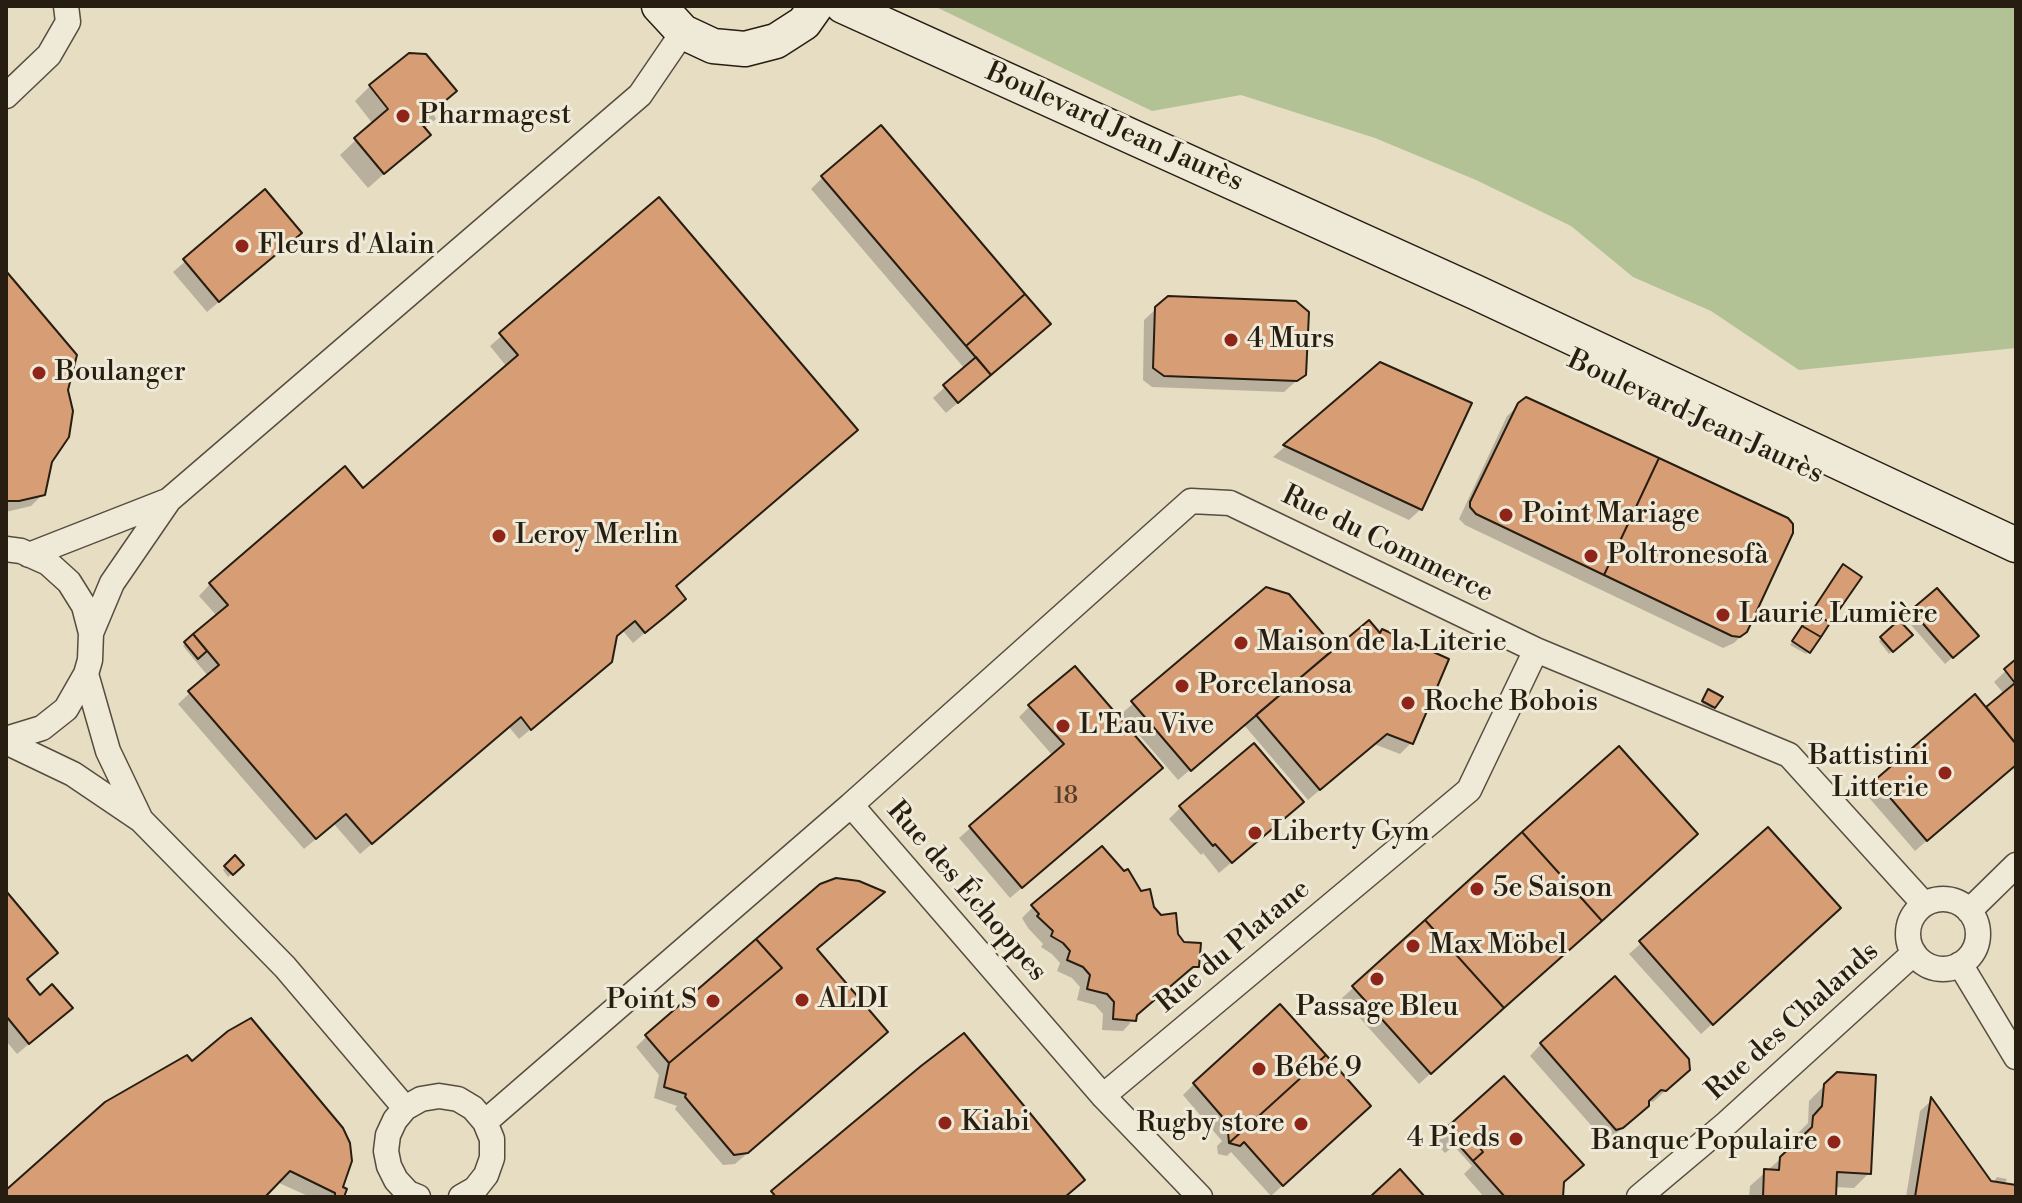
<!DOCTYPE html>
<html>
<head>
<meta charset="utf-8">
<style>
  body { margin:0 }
  #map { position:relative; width:2022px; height:1203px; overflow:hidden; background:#e6ddc3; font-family:"Libre Bodoni",serif }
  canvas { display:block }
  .frame { position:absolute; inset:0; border:8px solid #271d11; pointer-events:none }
</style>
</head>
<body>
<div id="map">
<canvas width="2022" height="1203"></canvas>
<div class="frame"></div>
</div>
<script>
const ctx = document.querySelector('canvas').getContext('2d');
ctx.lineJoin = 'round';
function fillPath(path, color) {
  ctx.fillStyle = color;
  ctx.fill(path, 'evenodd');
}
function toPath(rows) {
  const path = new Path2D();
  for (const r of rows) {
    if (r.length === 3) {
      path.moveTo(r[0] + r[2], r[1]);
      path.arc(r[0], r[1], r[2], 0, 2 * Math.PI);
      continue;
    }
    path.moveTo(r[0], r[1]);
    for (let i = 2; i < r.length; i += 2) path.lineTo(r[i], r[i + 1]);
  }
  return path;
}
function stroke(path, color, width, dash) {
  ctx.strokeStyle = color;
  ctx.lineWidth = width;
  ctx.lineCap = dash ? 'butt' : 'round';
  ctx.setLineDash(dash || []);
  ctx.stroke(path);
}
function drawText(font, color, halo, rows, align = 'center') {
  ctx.font = font + ' "Libre Bodoni",serif';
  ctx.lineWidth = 6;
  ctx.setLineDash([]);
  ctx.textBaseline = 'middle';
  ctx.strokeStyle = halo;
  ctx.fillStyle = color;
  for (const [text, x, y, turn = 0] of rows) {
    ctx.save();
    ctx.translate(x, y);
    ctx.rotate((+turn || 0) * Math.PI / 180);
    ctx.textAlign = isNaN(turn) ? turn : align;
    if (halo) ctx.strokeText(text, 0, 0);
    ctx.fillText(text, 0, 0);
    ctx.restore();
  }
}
fillPath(toPath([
  [934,6,2016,6,2016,348,1799,370,1711,311,1633,277,1571,226,1476,180,1375,138,1241,95,1152,111]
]), '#b3c295');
fillPath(toPath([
  [370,86,455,91,432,112,436,119,424,129,428,135,368,188,340,155,373,124,355,101],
  [823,177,1037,335,946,413,933,398,965,369,811,189],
  [265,192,288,244,207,312,173,272],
  [659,199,674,586,672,610,633,643,623,631,615,638,598,673,519,739,509,727,360,854,334,824,304,849,178,704,208,676,183,646,217,616,199,596,210,584,363,491,507,367,490,346],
  [6,274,50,461,43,494,31,506,6,512],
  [1156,309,1304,374,1284,392,1152,387,1143,380,1144,320],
  [1380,364,1421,509,1409,520,1273,457],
  [1520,404,1746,631,1734,643,1723,648,1465,525,1459,519,1507,416],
  [1843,567,1809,651,1806,654,1790,645],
  [1267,589,1288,596,1411,743,1400,754,1374,744,1308,800,1244,725,1178,780,1121,714],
  [1913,611,1969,643,1945,664,1905,618],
  [1899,623,1910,635,1889,654,1879,641],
  [2016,661,2016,763,1915,851,1865,793,1975,697,1986,709,2004,694,1994,682],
  [1705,695,1714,706,1711,709,1701,705],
  [1030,706,1149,779,1010,898,959,838,1053,756,1019,717],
  [1618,749,1684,845,1419,1084,1342,998],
  [1181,807,1290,813,1219,873,1203,853,1201,855,1169,819],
  [1768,830,1828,919,1701,1034,1629,954],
  [235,858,242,865,228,877,223,870],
  [6,894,44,964,26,980,59,1019,17,1054,6,1041],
  [1033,907,1152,907,1176,935,1197,966,1183,977,1190,972,1190,967,1128,1020,1130,1023,1134,1019,1123,1031,1102,1030,1103,1014,1095,1005,1077,1000,1080,987,1072,978,1057,971,1060,963,1052,954,1041,947,1043,944,1028,928,1022,918],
  [647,1036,874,1043,735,1164,723,1165,675,1109,677,1106,654,1098,659,1075,636,1047],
  [1541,1044,1676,1081,1653,1102,1647,1100,1635,1117,1610,1139,1604,1140,1530,1056],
  [1504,1079,1562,1183,1561,1197,1484,1197,1464,1174,1472,1166,1454,1146,1445,1153,1435,1142],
  [1194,1084,1357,1117,1271,1196,1231,1152,1227,1156,1218,1154,1217,1146,1222,1141,1183,1095],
  [1825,1085,1869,1173,1854,1188,1834,1187,1834,1197,1749,1197,1750,1186,1797,1144,1798,1133,1808,1123,1809,1101],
  [1931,1101,1990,1183,1993,1183,1997,1177,2007,1179,2004,1185,2016,1187,2016,1197,1906,1197,1920,1111],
  [106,1103,340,1188,342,1197,310,1197,277,1182,263,1197,6,1197,6,1193]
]), '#0003');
const building = toPath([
  [409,53,426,54,457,91,420,122,431,135,384,174,354,138,388,109,369,85,409,53],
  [881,125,1025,294,966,346,821,176,881,125],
  [265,189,302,233,219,302,183,259,265,189],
  [659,197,858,430,676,586,686,599,666,616,645,633,635,621,617,636,612,662,531,730,521,717,372,844,346,814,316,839,188,691,219,665,193,634,228,605,209,583,345,466,363,488,518,355,499,333,659,197],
  [6,271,77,355,68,390,73,411,69,437,52,462,45,495,19,501,6,501,6,271],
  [1025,294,1051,324,991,375,966,346,1025,294],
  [1168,296,1296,301,1309,312,1306,375,1297,381,1164,376,1153,368,1155,307,1168,296],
  [976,357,991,375,958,403,943,385,976,357],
  [1380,362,1472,403,1422,510,1283,445,1380,362],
  [1526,397,1659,458,1604,575,1476,514,1470,507,1470,502,1518,403,1526,397],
  [1659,458,1788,518,1793,524,1793,533,1747,632,1740,637,1732,636,1604,575,1659,458],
  [1843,564,1862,577,1830,623,1812,611,1843,564],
  [1266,587,1289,594,1335,648,1191,771,1131,701,1266,587],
  [1937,588,1979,636,1953,658,1911,610,1937,588],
  [1812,611,1830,623,1821,637,1802,626,1812,611],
  [1369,620,1380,633,1382,629,1449,659,1413,744,1387,734,1320,790,1256,715,1369,620],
  [1899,620,1913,635,1893,652,1880,637,1899,620],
  [1802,626,1821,637,1810,653,1792,641,1802,626],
  [193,634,207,651,198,659,184,642,193,634],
  [2016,659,2016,744,1986,707,2015,683,2004,669,2016,659],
  [1075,666,1163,768,1022,888,969,826,1064,744,1028,705,1075,666],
  [1708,689,1723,697,1715,708,1702,701,1708,689],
  [1975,694,2016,744,2016,765,1927,841,1875,780,1975,694],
  [1254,743,1304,802,1232,863,1215,844,1213,846,1179,806,1254,743],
  [1619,746,1698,834,1602,921,1522,832,1619,746],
  [1768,827,1841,908,1713,1025,1639,941,1768,827],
  [1522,832,1602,921,1504,1008,1425,920,1522,832],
  [1102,846,1124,871,1128,869,1141,891,1150,889,1154,907,1161,915,1176,913,1178,934,1184,942,1201,943,1199,967,1193,967,1137,1015,1136,1021,1113,1019,1114,1002,1107,994,1087,989,1090,975,1083,967,1067,960,1070,951,1063,943,1051,936,1053,931,1037,916,1039,914,1031,905,1102,846],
  [235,855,244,865,233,875,224,866,235,855],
  [836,878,859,881,885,892,817,949,888,1032,748,1153,734,1155,685,1097,686,1094,664,1087,669,1063,782,968,756,939,820,884,836,878],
  [6,891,58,953,27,979,40,995,52,984,73,1008,29,1044,6,1016,6,891],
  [1425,920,1504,1008,1431,1074,1352,986,1425,920],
  [756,939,782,968,669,1063,645,1035,756,939],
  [1615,976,1689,1059,1690,1070,1666,1091,1661,1090,1649,1101,1649,1106,1623,1128,1616,1130,1540,1043,1615,976],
  [1280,1004,1326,1055,1229,1143,1228,1132,1232,1128,1193,1083,1280,1004],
  [251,1018,343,1128,350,1143,352,1161,343,1187,347,1189,344,1197,335,1197,335,1193,290,1171,265,1197,6,1197,6,1190,105,1102,187,1055,192,1061,228,1031,251,1018],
  [964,1033,1085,1180,1065,1197,776,1197,771,1191,921,1066,964,1033],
  [1326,1055,1371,1106,1283,1186,1244,1142,1240,1146,1229,1143,1326,1055],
  [1837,1072,1876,1075,1871,1174,1837,1172,1836,1197,1763,1197,1764,1169,1779,1170,1780,1157,1812,1127,1813,1116,1822,1106,1824,1084,1837,1072],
  [1504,1076,1584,1165,1564,1182,1563,1197,1505,1197,1473,1161,1483,1152,1469,1134,1457,1143,1445,1129,1504,1076],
  [1931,1097,1991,1181,2016,1185,2016,1197,1915,1197,1931,1097],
  [1469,1134,1483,1152,1473,1161,1457,1143,1469,1134],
  [1400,1169,1425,1197,1370,1197,1400,1169]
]);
fillPath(building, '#d79d75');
stroke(building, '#271d11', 2);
const street = toPath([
  [6,96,49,55,68,22,66,6],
  [6,549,21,551,48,563,69,582,84,606,91,633,90,660,86,674,66,709,42,728,6,739],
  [29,555,167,501],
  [91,633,112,583,169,500,640,95,683,32],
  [86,674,108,751,140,818],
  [6,742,73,774,141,820,285,967,405,1108],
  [851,805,1191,501,1230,503,1536,650,1789,755,1924,904],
  [1943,934,35],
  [1969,911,2016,865],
  [1960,964,2016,1057],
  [1103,1096,1469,790,1536,650],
  [485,1122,851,805,1103,1096,1200,1197],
  [418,1197,408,1193,396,1180,389,1166,386,1151,388,1135,395,1120,405,1108,421,1099,439,1096,458,1099,473,1108,485,1122,492,1139,492,1158,486,1175,475,1189,461,1197],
  [1639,1197,1727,1123,1914,953]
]);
const secondary = toPath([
  [659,6,683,32,713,46,745,49,776,41,804,23,816,6],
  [843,6,1475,292,2016,545]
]);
stroke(street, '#574d3e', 27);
stroke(secondary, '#271d11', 37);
stroke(street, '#efe9d8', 24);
stroke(secondary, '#efe9d8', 34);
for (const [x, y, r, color] of [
  [403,116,8,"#8f2418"],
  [242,246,8,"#8f2418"],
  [1231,340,8,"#8f2418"],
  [39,373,8,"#8f2418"],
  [1506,515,8,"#8f2418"],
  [499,536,8,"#8f2418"],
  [1591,556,8,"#8f2418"],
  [1723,615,8,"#8f2418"],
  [1241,643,8,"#8f2418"],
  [1182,686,8,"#8f2418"],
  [1408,703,8,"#8f2418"],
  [1063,726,8,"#8f2418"],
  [1945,773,8,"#8f2418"],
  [1255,833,8,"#8f2418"],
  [1477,889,8,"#8f2418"],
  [1413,946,8,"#8f2418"],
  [1377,979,8,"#8f2418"],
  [802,1000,8,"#8f2418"],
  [713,1001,8,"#8f2418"],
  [1259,1069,8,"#8f2418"],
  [945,1123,8,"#8f2418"],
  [1301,1124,8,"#8f2418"],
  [1516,1139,8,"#8f2418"],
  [1834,1142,8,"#8f2418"]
]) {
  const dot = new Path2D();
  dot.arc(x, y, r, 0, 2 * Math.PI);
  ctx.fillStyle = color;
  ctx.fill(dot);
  stroke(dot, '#efe9d8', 3);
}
drawText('24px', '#533d2a', null, [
  ["18",1066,797]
]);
drawText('28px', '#271d11', '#efe9d8', [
  ["Pharmagest",419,116],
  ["Fleurs d'Alain",258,246],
  ["4 Murs",1247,340],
  ["Boulanger",55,373],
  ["Point Mariage",1522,515],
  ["Leroy Merlin",515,536],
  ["Poltronesofà",1607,556],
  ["Laurie Lumière",1739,615],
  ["Maison de la Literie",1257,643],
  ["Porcelanosa",1198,686],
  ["Roche Bobois",1424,703],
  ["L'Eau Vive",1079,726],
  ["Battistini",1929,757,"right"],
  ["Litterie",1929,789,"right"],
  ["Liberty Gym",1271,833],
  ["5e Saison",1493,889],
  ["Max Möbel",1429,946],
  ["ALDI",818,1000],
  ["Point S",697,1001,"right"],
  ["Passage Bleu",1377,1008,"center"],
  ["Bébé 9",1275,1069],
  ["Kiabi",961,1123],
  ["Rugby store",1285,1124,"right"],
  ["4 Pieds",1500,1139,"right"],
  ["Banque Populaire",1818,1142,"right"]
], 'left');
drawText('28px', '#271d11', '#efe9d8', [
  ["Boulevard Jean Jaurès",1114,128,24],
  ["Boulevard Jean Jaurès",1695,418,25],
  ["Rue du Commerce",1387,545,26],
  ["Rue des Échoppes",966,892,49],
  ["Rue du Platane",1234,947,-40],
  ["Rue des Chalands",1793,1022,-42]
]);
</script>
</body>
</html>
